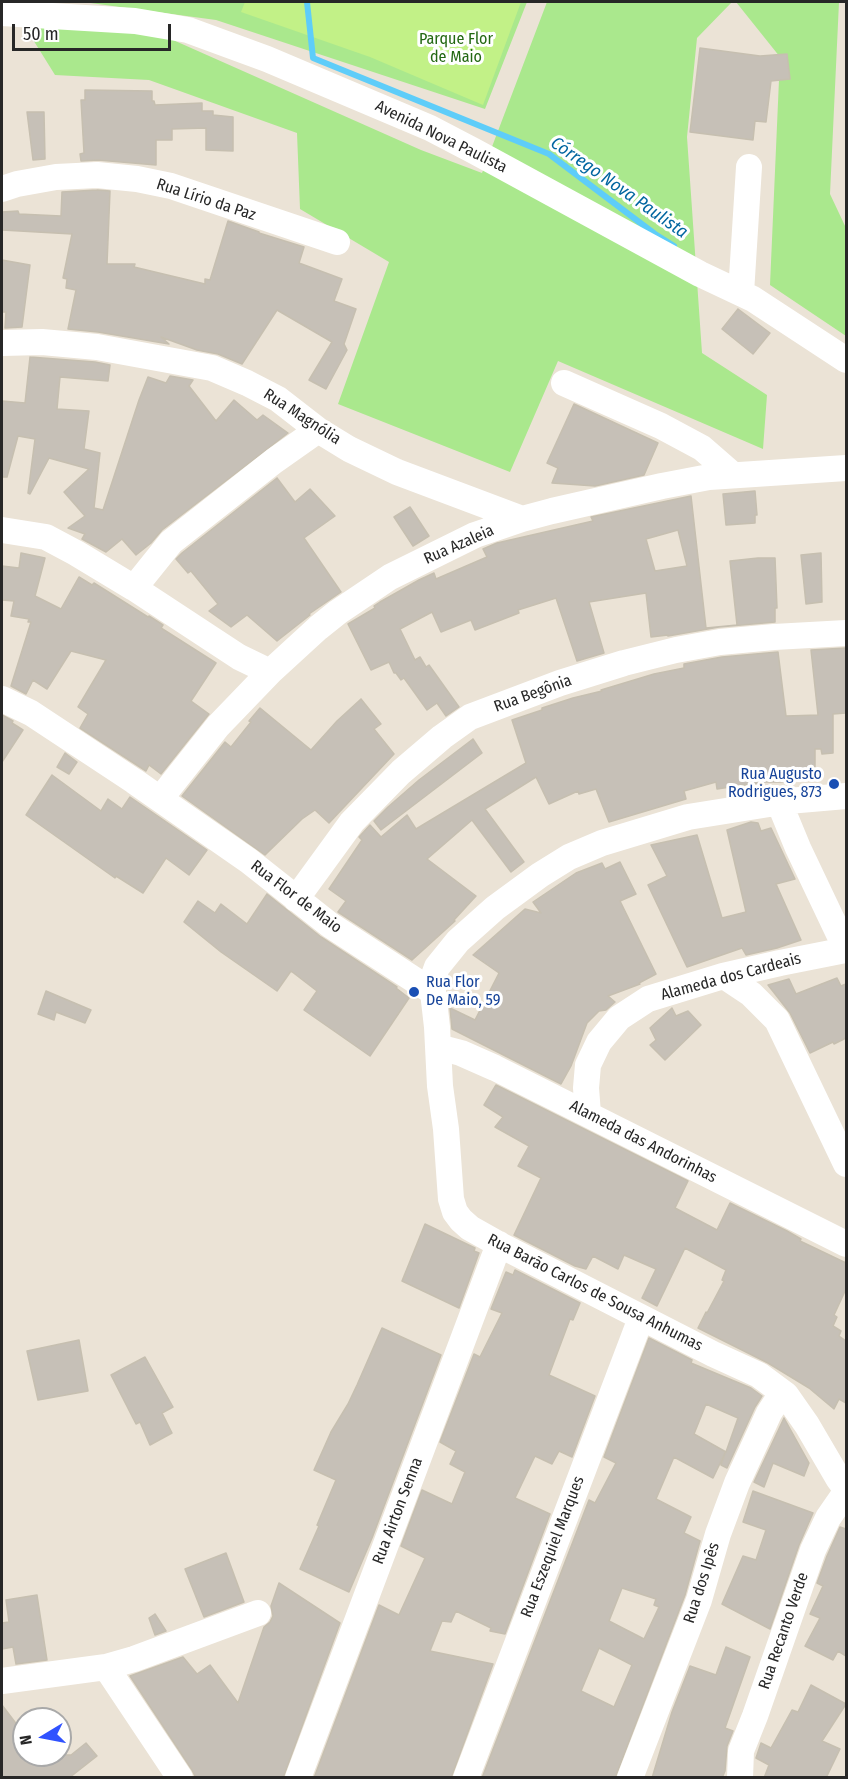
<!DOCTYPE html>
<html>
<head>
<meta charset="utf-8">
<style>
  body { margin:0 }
  #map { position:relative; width:848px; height:1779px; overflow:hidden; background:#ebe3d6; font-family:"Fira Sans Condensed",sans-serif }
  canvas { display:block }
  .frame { position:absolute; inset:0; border:3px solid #272727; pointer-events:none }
  .north { position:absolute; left:12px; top:1707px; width:60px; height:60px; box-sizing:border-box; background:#fff; border:2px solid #a9a9a9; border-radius:50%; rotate:260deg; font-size:16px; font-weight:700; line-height:24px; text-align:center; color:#272727 }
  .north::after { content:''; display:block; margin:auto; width:21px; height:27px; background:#3052ff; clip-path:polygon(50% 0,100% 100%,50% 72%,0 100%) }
  .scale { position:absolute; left:12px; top:24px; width:159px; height:27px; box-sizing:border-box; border:3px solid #272727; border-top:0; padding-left:8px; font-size:18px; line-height:21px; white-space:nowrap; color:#272727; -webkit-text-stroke:4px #fff; paint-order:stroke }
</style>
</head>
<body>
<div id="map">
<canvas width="848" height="1779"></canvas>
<div class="frame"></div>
<div class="north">N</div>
<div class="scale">50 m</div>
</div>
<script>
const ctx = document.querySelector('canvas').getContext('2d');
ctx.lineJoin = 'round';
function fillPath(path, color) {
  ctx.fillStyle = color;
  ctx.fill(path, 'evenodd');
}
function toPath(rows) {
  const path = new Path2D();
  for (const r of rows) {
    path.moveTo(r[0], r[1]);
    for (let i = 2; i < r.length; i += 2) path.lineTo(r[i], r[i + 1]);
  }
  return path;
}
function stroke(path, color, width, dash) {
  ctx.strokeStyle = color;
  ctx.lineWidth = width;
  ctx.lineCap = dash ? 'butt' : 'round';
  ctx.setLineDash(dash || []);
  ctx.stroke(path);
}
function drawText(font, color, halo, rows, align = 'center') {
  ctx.font = font + ' "Fira Sans Condensed",sans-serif';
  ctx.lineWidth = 6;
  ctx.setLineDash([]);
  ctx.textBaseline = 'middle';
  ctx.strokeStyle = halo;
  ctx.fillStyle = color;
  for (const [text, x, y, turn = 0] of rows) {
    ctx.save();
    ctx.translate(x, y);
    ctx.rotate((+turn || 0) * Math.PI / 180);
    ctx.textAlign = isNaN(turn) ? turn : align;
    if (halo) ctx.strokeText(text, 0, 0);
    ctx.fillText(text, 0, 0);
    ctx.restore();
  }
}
fillPath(toPath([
  [83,2,527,2,485,109,216,20],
  [547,2,732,2,697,38,687,137,702,353,767,395,763,449,558,361,510,472,338,404,389,262,300,209,297,133,149,80,55,75,22,22,146,28,421,150,482,173],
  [736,2,839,2,830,194,846,228,846,336,770,285,780,57]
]), '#aae88d');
fillPath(toPath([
  [245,2,521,2,483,105,370,57,241,12]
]), '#c2f187');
stroke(toPath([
  [307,2,313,58,549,154,655,234,674,246]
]), '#5ecdf9', 6);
const building = toPath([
  [700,48,760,56,787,54,790,79,771,81,766,122,755,121,753,140,690,132,700,48],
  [85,90,152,91,152,101,154,101,155,105,202,103,202,111,213,111,213,115,233,117,233,151,206,150,206,128,172,129,172,140,156,140,156,165,98,160,81,161,80,154,84,153,81,100,85,100,85,90],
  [27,112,44,112,45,159,33,160,27,112],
  [97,190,110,191,107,264,135,264,134,267,205,284,205,279,210,280,228,221,259,232,259,233,304,247,299,263,342,279,334,301,356,309,344,344,347,350,326,389,309,380,332,342,277,310,242,364,218,354,197,350,161,337,169,344,98,332,68,329,76,290,66,288,67,279,63,278,72,234,2,230,2,212,18,211,19,214,61,216,62,192,97,190],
  [2,260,30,265,22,327,5,328,6,312,2,312,2,260],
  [738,309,770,333,753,354,722,329,738,309],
  [30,357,95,362,110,365,108,381,60,377,57,409,89,411,84,449,100,453,94,508,103,510,139,400,148,377,166,383,170,376,193,380,189,386,216,421,234,400,257,420,263,415,288,433,162,530,151,543,136,555,122,539,106,552,82,539,85,534,68,528,85,516,64,492,89,469,49,458,30,494,28,493,35,439,18,436,7,477,2,477,2,401,25,403,30,357],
  [574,404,658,443,644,475,595,486,552,483,558,468,547,463,574,404],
  [277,478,295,502,310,489,335,516,304,538,341,592,309,614,310,615,277,641,247,615,231,627,209,611,218,604,191,571,188,573,176,559,182,553,277,478],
  [755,491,757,515,755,515,755,523,726,525,723,494,755,491],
  [691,496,706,628,737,625,730,561,758,558,775,558,777,608,775,608,775,622,719,627,668,636,668,635,651,637,646,593,589,602,604,653,577,661,556,598,518,610,519,613,475,630,471,620,441,632,432,612,400,629,415,660,420,657,426,667,429,665,459,707,446,716,437,703,427,710,404,678,401,680,396,673,394,673,389,662,371,670,348,624,375,608,374,606,380,602,419,580,434,573,436,579,487,557,483,549,497,543,593,521,591,517,691,496],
  [678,530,687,566,655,571,646,539,678,530],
  [410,507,429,536,413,546,394,517,410,507],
  [21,553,45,558,35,596,61,609,79,577,92,585,94,583,148,617,149,616,163,625,161,628,216,663,191,701,209,714,161,774,149,765,146,771,80,728,88,714,78,707,106,660,71,651,47,689,33,680,26,694,11,686,31,622,28,622,29,619,11,616,14,601,2,600,2,566,19,568,21,553],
  [821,553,822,602,806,604,801,555,821,553],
  [846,648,846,713,833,714,833,753,822,754,821,749,815,749,815,779,780,782,765,782,717,789,716,782,684,791,686,799,609,822,596,789,579,794,578,791,549,804,536,777,485,809,524,862,511,872,472,820,427,859,476,896,454,920,455,921,412,960,338,912,346,901,329,889,362,840,359,837,370,825,381,837,407,815,416,829,526,763,512,720,542,710,542,708,573,698,602,691,601,690,654,674,684,668,684,664,722,657,778,652,786,716,818,715,811,650,846,648],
  [361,699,381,724,374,729,394,754,329,823,315,810,302,819,265,855,182,796,225,742,231,747,251,722,249,721,260,708,311,750,337,721,361,699],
  [2,715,13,721,12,723,23,730,2,762,2,715],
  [473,739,482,753,381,830,374,821,388,807,419,780,473,739],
  [65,753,77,762,69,774,57,767,65,753],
  [52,775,101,811,108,799,122,809,130,797,207,850,189,875,166,858,143,893,116,876,115,878,26,815,52,775],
  [751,822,758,823,761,831,771,828,795,879,776,884,801,940,777,948,746,955,742,948,687,967,648,885,667,876,651,845,697,835,722,918,746,912,727,830,751,822],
  [620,862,636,894,620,901,656,974,639,983,640,984,608,996,615,1002,606,1010,599,1011,587,1023,571,1066,561,1084,452,1029,450,1008,475,1020,499,973,473,955,525,909,541,913,533,902,576,873,602,863,605,869,620,862],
  [267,894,321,937,397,987,396,988,409,998,370,1056,304,1010,317,991,291,971,277,991,221,952,184,922,198,901,215,913,221,904,247,924,267,894],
  [837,978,841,986,846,984,846,1038,834,1044,833,1042,810,1053,790,1013,768,985,789,979,796,994,837,978],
  [46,991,91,1010,85,1023,56,1012,54,1020,38,1014,46,991],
  [672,1008,676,1016,688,1011,701,1025,665,1060,650,1045,656,1040,650,1028,672,1008],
  [496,1085,688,1181,675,1208,717,1230,730,1203,787,1231,801,1239,800,1241,846,1263,846,1289,834,1315,837,1317,833,1326,841,1331,839,1336,846,1341,846,1403,839,1399,834,1409,809,1388,768,1363,698,1328,706,1312,707,1313,724,1281,722,1280,726,1270,685,1248,657,1306,642,1298,656,1269,624,1255,618,1269,593,1256,586,1269,575,1266,514,1235,541,1178,518,1166,529,1146,495,1127,503,1117,484,1105,496,1085],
  [425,1224,475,1248,474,1251,479,1253,459,1308,402,1281,425,1224],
  [515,1270,580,1303,573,1320,570,1319,549,1375,595,1396,572,1457,559,1451,552,1464,535,1456,515,1498,550,1514,505,1634,490,1631,491,1628,456,1611,451,1622,442,1621,430,1651,493,1664,451,1778,314,1778,379,1605,399,1615,425,1558,401,1546,422,1490,452,1504,465,1472,450,1464,456,1451,440,1442,474,1354,480,1357,502,1313,491,1309,506,1272,513,1275,515,1270],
  [382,1328,441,1355,372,1538,349,1592,300,1569,319,1526,317,1525,336,1480,314,1470,331,1432,348,1404,357,1385,382,1328],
  [649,1338,692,1360,691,1363,751,1388,762,1396,755,1407,727,1468,721,1465,725,1453,713,1478,674,1457,656,1499,691,1517,684,1533,700,1541,685,1595,615,1778,482,1778,589,1500,595,1503,616,1463,604,1457,649,1338],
  [706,1404,738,1418,726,1452,694,1434,706,1404],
  [622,1588,656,1599,654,1605,659,1607,644,1639,609,1621,622,1588],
  [599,1648,632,1665,614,1707,581,1691,599,1648],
  [79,1340,88,1391,38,1400,27,1351,79,1340],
  [145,1357,173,1407,162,1413,172,1433,150,1445,140,1422,136,1424,111,1375,145,1357],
  [784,1418,809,1463,804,1476,773,1463,764,1487,754,1482,784,1418],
  [753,1491,813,1513,799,1545,770,1629,722,1604,743,1556,756,1560,766,1530,743,1522,753,1491],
  [840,1527,846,1529,846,1656,838,1651,833,1660,805,1646,820,1618,810,1614,823,1586,817,1583,827,1556,840,1527],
  [226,1553,244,1602,204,1617,185,1569,226,1553],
  [279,1583,340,1623,283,1778,196,1778,192,1770,130,1676,183,1657,197,1674,210,1665,238,1703,264,1627,270,1622,273,1616,271,1606,279,1583],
  [37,1595,47,1660,16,1664,13,1647,2,1649,2,1623,9,1622,6,1600,37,1595],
  [155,1614,166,1631,155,1635,149,1618,155,1614],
  [726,1647,750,1657,725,1728,733,1731,727,1746,725,1771,722,1778,652,1778,672,1712,690,1666,716,1675,726,1647],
  [811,1685,846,1704,822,1741,840,1749,826,1778,764,1778,769,1765,756,1758,761,1743,771,1748,792,1710,798,1712,811,1685],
  [2,1705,24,1734,24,1755,71,1755,86,1743,97,1756,69,1778,2,1778,2,1705]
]);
fillPath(building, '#c6c0b7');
stroke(building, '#c6bfb0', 1.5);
stroke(toPath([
  [2,13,135,21,188,30,267,59,430,128,474,151,700,274,753,299,846,360],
  [2,189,17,184,56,177,97,175,137,179,171,186,337,242],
  [741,293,749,167],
  [2,343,42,342,97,347,212,368,247,383,278,399,318,430,349,449,397,472,522,519],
  [564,383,661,426,702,448,733,475],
  [2,530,46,537,76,553,134,588,239,657,270,672],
  [134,588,171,542,274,461,318,430],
  [2,699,31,713,134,781,249,861,330,925,433,992],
  [846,796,788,801,688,817,602,843,569,857,540,875,495,908,458,941,437,967,433,978,433,992,437,1027,440,1086,446,1129,451,1199,455,1212,461,1220,470,1228,502,1246,713,1354,759,1375,786,1395,807,1425,838,1478,846,1489],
  [160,799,218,726,270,672,318,628,338,612,390,577,475,535,522,519,552,511,662,486,709,477,846,468],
  [779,802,798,848,846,949],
  [296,899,352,822,401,772,442,737,470,717,560,683,624,663,676,650,720,642,774,637,846,633],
  [724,976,751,994,777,1020,846,1164],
  [438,1047,461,1053,495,1068,846,1244],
  [588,1114,586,1088,588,1065,599,1042,619,1018,648,999,723,976,780,963,846,950],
  [106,1667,180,1778],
  [2,1681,106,1667,134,1659,258,1613],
  [298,1778,499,1244],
  [466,1778,641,1318],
  [630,1778,699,1600,718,1534,737,1483,769,1413,782,1393],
  [740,1778,741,1751,755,1716,813,1550,828,1518,846,1492]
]), '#fff', 26);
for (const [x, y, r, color] of [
  [834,784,6,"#1a4fb4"],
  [414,992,6,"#1a4fb4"]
]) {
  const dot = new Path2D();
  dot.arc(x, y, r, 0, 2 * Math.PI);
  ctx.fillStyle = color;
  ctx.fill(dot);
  stroke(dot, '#fff', 2);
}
drawText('16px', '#236813', '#fff', [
  ["Parque Flor",456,40],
  ["de Maio",456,58]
]);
drawText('16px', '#272727', '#fff', [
  ["Avenida Nova Paulista",441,137,26],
  ["Rua Lírio da Paz",206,200,18],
  ["Rua Magnólia",302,417,33],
  ["Rua Azaleia",459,545,-24],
  ["Rua Begônia",533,694,-20],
  ["Rua Flor de Maio",296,897,37],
  ["Alameda dos Cardeais",731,977,-15],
  ["Alameda das Andorinhas",643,1142,27],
  ["Rua Barão Carlos de Sousa Anhumas",595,1293,27],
  ["Rua Airton Senna",398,1511,-69],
  ["Rua Eszequiel Marques",553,1547,-69],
  ["Rua dos Ipês",702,1583,-72],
  ["Rua Recanto Verde",784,1631,-71]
]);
drawText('16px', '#164399', '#fff', [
  ["Rua Augusto",822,775],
  ["Rodrigues, 873",822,793],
  ["Rua Flor",426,983,"left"],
  ["De Maio, 59",426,1001,"left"]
], 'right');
drawText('italic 18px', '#0266a0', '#fff', [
  ["Córrego Nova Paulista",619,188,35]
]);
</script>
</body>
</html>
